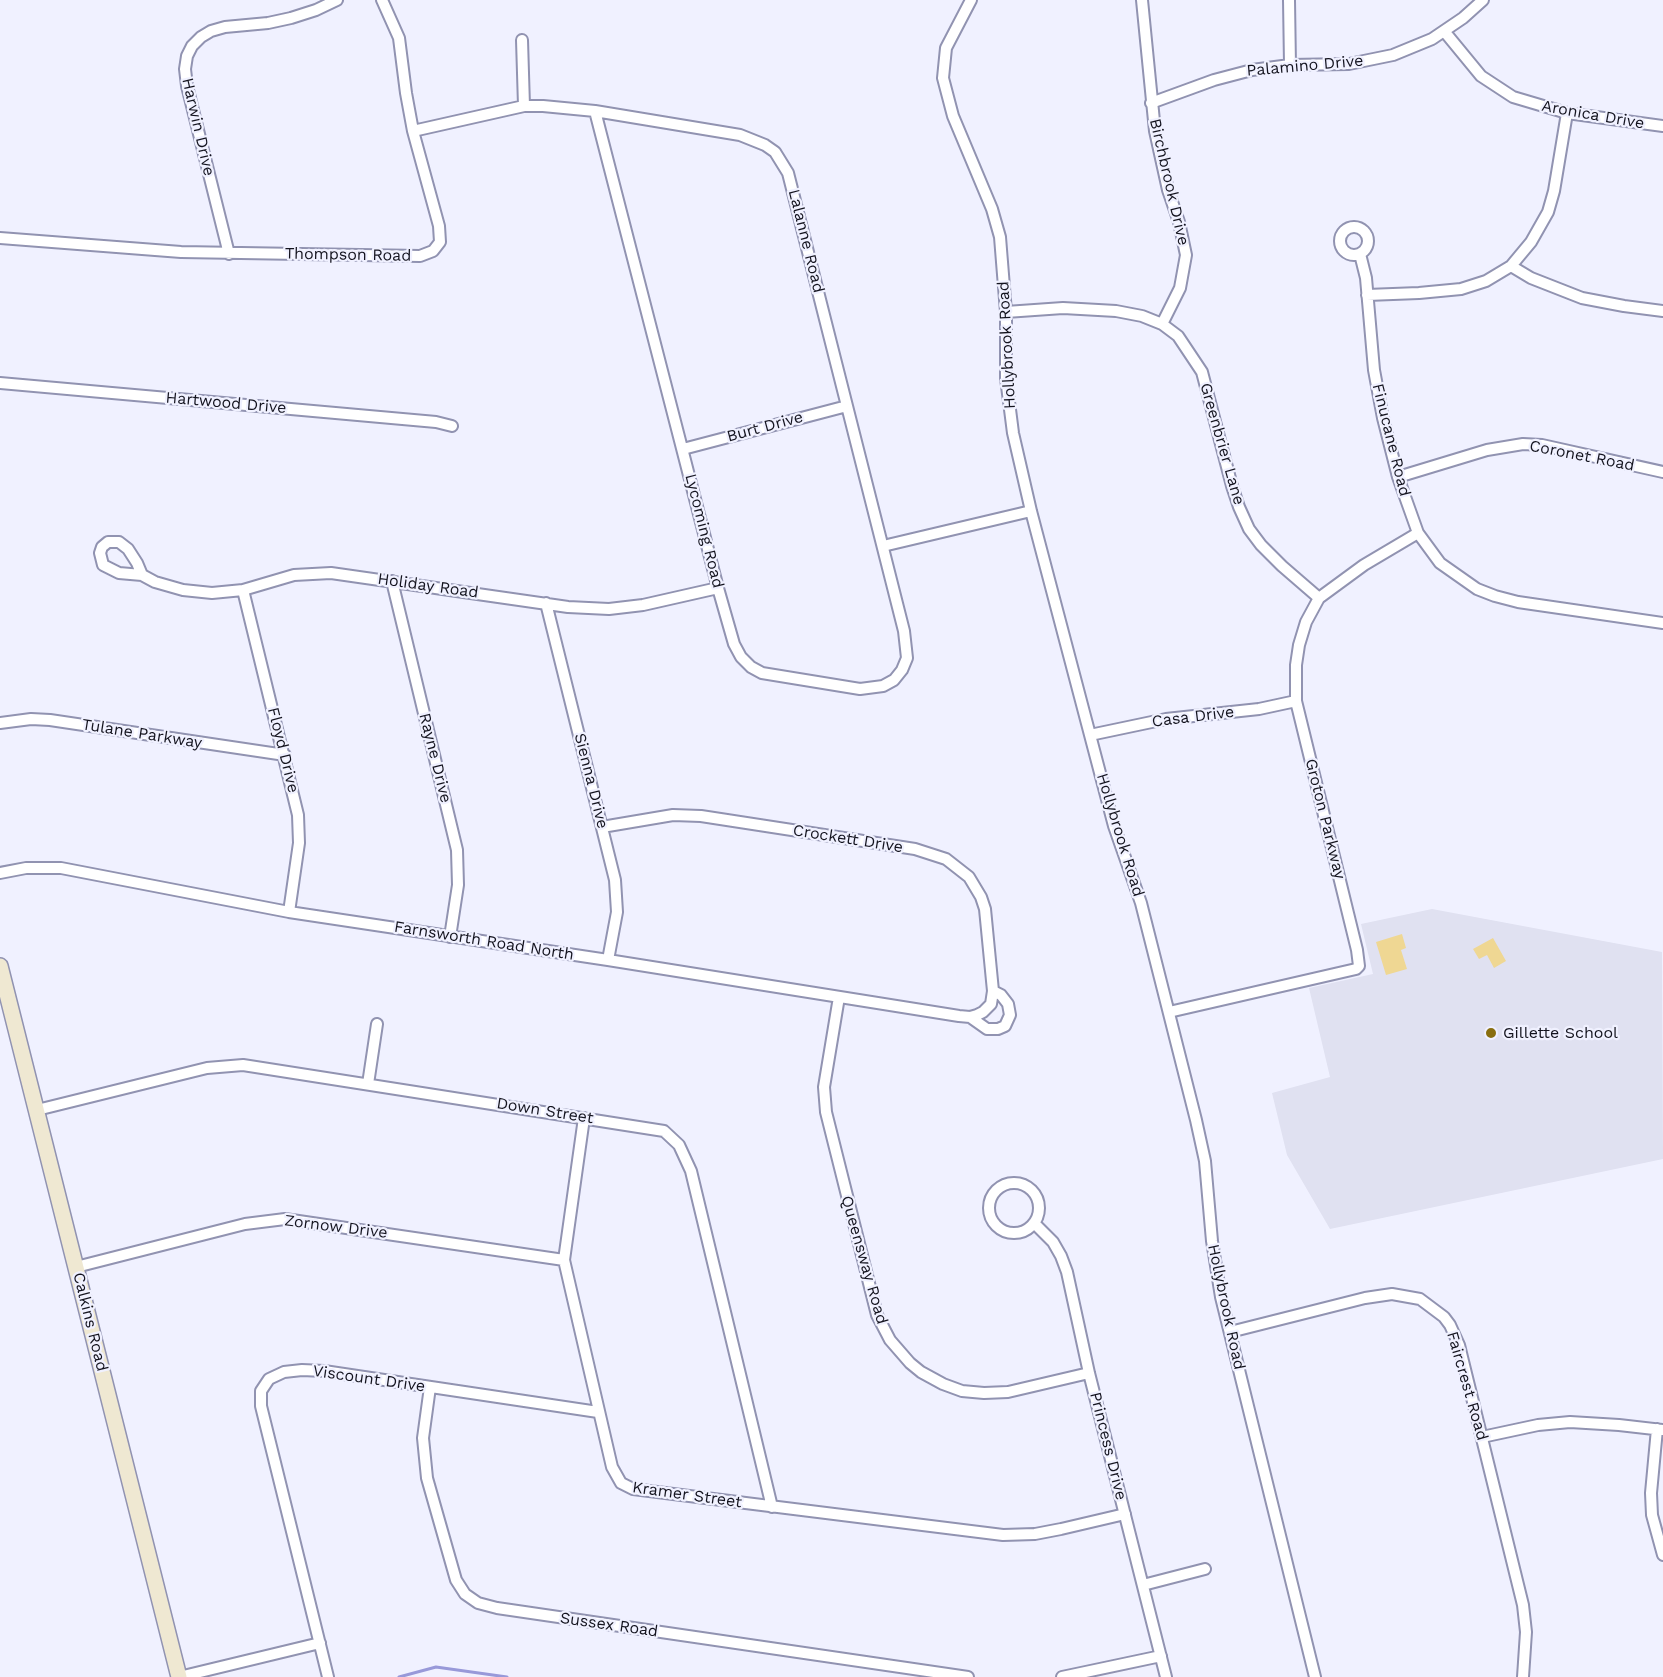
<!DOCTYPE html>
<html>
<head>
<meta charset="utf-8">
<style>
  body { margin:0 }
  canvas { display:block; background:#f0f1ff }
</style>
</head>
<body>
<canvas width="1663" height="1677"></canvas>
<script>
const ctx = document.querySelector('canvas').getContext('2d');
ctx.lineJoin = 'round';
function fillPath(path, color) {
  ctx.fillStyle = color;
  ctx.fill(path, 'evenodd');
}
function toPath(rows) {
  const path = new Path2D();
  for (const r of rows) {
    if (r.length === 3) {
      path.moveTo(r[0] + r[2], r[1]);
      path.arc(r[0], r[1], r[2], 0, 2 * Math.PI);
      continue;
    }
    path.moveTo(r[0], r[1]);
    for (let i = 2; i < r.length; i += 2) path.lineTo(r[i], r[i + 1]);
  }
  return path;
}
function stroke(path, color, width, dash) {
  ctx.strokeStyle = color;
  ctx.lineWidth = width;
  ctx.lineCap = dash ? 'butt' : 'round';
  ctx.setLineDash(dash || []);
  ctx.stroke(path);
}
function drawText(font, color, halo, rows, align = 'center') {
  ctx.font = font + ' "Work Sans",sans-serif';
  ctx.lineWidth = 4.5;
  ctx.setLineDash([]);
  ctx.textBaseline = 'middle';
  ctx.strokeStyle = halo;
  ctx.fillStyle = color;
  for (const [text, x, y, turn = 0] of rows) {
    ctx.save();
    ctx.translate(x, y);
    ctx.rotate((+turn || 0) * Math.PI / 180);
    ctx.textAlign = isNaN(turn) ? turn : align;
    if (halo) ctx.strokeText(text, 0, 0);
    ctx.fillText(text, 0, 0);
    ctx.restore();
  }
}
fillPath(toPath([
  [1432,909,1662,952,1663,1159,1330,1229,1287,1155,1272,1093,1330,1077,1309,988,1373,974,1361,924]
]), '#e0e1f1');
fillPath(toPath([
  [1402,934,1406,948,1401,950,1407,969,1386,975,1376,942],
  [1493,938,1506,961,1494,968,1487,955,1479,959,1473,949]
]), '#efd793');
stroke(toPath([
  [399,1677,436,1667,507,1677]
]), '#9899d9', 3);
const minor = toPath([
  [971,0,946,48,943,78,953,116,992,209,1000,237,1006,312,1006,378,1013,433,1031,511,1114,826,1141,903,1196,1120,1205,1161,1212,1241,1221,1297,1315,1677],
  [1142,0,1155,131,1168,190,1179,222,1186,255,1180,288,1162,324],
  [1289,0,1290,65],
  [1444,31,1481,76,1513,97,1567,113,1663,126],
  [522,40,524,106],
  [1151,103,1214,80,1252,70,1290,65,1349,64,1393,55,1432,39,1463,18,1483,0],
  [413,131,524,106,543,106,595,111,740,135,765,145,775,152,788,173,904,631,907,658,902,670,894,680,883,686,860,689,762,673,751,667,741,657,734,644,718,588,595,111],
  [1354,241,14],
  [0,238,181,252,420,256,433,251,440,242,439,226,413,131,406,93,399,38,382,0],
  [229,254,187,86,185,69,187,56,192,46,201,37,211,31,225,27,268,23,291,18,316,10,337,0],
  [1360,254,1366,278,1374,370,1383,418,1398,477,1418,533,1440,563,1477,589,1495,596,1518,602,1663,623],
  [1511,266,1531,278,1582,298,1624,306,1663,311],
  [1367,295,1419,293,1461,289,1486,281,1511,266,1531,242,1548,212,1554,191,1567,113],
  [1006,312,1063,308,1116,311,1142,316,1162,324,1178,336,1202,372,1232,486,1239,507,1249,529,1261,545,1282,566,1319,598],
  [0,383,436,422,452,426],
  [683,449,847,406],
  [1398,477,1487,450,1523,444,1542,445,1663,472],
  [883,546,1031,511],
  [142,575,119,573,103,565,100,553,102,547,108,542,119,542,128,549,137,563,142,575,155,582,183,590,212,593,243,590,294,575,331,573,568,607,609,609,643,605,718,588],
  [392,581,457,850,458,885,450,937],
  [243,590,298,815,299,843,289,912],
  [546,603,615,880,617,912,608,960],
  [0,723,31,719,50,720,285,755],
  [1090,735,1166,719,1259,709,1296,701],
  [0,873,26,868,61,868,289,912,608,960,959,1016,970,1017,977,1015,983,1012,991,1004,993,991,985,909,981,897,969,877,946,859,915,849,701,816,673,815,602,827],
  [839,997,824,1087,826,1112,877,1315,890,1340,910,1363,921,1372,943,1384,962,1391,984,1393,1008,1392,1089,1373],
  [1169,1012,1356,969,1359,966,1357,950,1296,701,1296,665,1299,645,1306,622,1319,598,1364,565,1418,533],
  [970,1017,987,1029,998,1029,1005,1026,1010,1015,1008,1004,1001,995,993,991],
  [368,1084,377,1024],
  [37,1110,207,1068,243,1065,664,1131,679,1145,691,1171,772,1507],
  [584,1118,564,1260,612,1467,621,1483,633,1489,1003,1535,1035,1534,1061,1529,1125,1514],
  [1014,1208,25],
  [1034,1223,1053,1242,1061,1256,1067,1272,1089,1373,1166,1677],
  [76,1267,245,1224,285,1219,564,1260],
  [1230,1332,1365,1298,1392,1294,1420,1299,1444,1317,1450,1325,1459,1345,1523,1605,1526,1632,1523,1677],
  [430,1387,423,1438,427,1478,456,1580,465,1594,478,1603,497,1608,968,1677],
  [1657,1429,1651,1493,1652,1515,1663,1555],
  [1482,1437,1538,1425,1570,1422,1619,1425,1663,1430],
  [1143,1585,1205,1569],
  [179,1677,320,1643],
  [328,1677,261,1406,261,1391,269,1379,284,1372,302,1370,324,1371,598,1412],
  [1062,1677,1161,1656]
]);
const secondary = toPath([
  [0,966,179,1677]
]);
stroke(minor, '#9193b1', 14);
stroke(secondary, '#9193b1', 18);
stroke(minor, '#fff', 10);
stroke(secondary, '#efe8d2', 15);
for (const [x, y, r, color] of [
  [1491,1033,6,"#896e0f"]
]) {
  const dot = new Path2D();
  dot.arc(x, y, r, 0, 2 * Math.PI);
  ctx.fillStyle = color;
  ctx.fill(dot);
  stroke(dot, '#f0f1ff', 2);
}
drawText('16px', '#13131e', '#f0f1ff', [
  ["Palamino Drive",1305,66,-5],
  ["Aronica Drive",1593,115,10],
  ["Harwin Drive",198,127,77],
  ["Birchbrook Drive",1169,182,77],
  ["Lalanne Road",806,241,76],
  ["Thompson Road",348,255,1],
  ["Hollybrook Road",1007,345,-93],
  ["Hartwood Drive",226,403,5],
  ["Burt Drive",765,427,-15],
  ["Finucane Road",1391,440,76],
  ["Greenbrier Lane",1222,444,74],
  ["Coronet Road",1582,456,11],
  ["Lycoming Road",704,531,76],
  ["Holiday Road",428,586,8],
  ["Casa Drive",1193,717,-7],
  ["Tulane Parkway",142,734,9],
  ["Floyd Drive",283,750,76],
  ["Rayne Drive",435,758,76],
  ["Sienna Drive",591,781,76],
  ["Groton Parkway",1325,819,76],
  ["Hollybrook Road",1120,835,73],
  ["Crockett Drive",848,839,9],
  ["Farnsworth Road North",484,941,9],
  ["Down Street",545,1111,9],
  ["Zornow Drive",336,1227,7],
  ["Queensway Road",864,1260,74],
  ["Hollybrook Road",1226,1307,78],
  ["Calkins Road",90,1322,76],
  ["Viscount Drive",369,1379,8],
  ["Faircrest Road",1467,1386,74],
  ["Princess Drive",1108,1446,76],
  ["Kramer Street",687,1495,8],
  ["Sussex Road",609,1625,8]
]);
drawText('16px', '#13131e', '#f0f1ff', [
  ["Gillette School",1503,1033]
], 'left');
</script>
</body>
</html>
